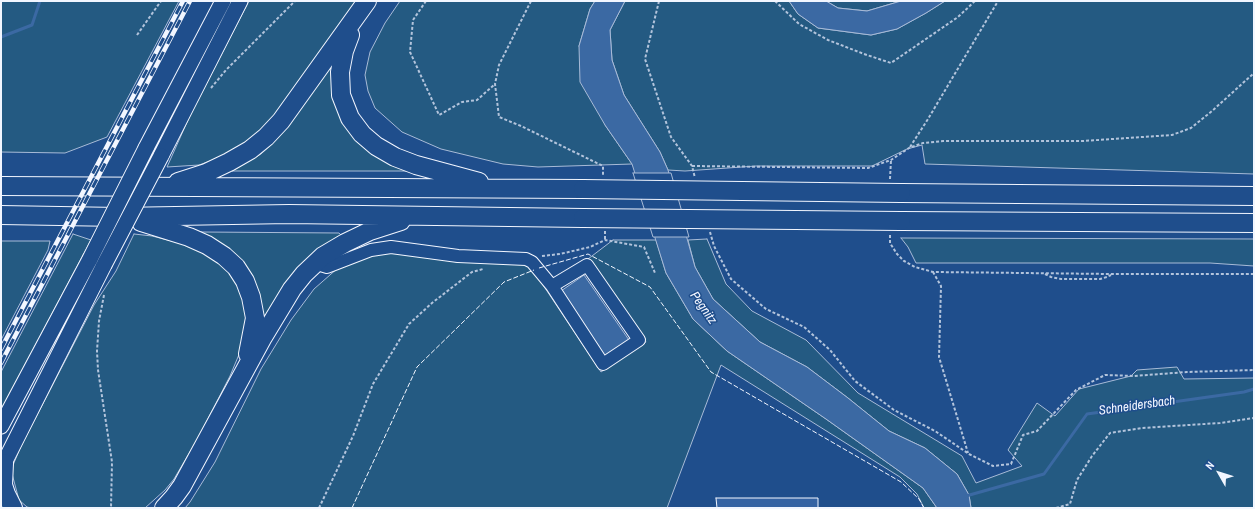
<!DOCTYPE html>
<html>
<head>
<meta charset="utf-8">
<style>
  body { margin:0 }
  #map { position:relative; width:1255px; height:509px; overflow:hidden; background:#1f4e8c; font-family:"Archivo Narrow",sans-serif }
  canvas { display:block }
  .frame { position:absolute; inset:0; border:2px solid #f2f6ff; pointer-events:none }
  .north { position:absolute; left:1199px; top:453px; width:40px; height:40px; -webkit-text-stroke:3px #1f4e8c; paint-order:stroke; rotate:309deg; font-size:11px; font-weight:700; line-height:16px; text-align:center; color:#f2f6ff }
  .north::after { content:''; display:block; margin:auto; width:14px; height:18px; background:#f2f6ff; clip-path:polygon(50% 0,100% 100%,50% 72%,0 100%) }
</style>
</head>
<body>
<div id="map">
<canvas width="1255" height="509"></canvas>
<div class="frame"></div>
<div class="north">N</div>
</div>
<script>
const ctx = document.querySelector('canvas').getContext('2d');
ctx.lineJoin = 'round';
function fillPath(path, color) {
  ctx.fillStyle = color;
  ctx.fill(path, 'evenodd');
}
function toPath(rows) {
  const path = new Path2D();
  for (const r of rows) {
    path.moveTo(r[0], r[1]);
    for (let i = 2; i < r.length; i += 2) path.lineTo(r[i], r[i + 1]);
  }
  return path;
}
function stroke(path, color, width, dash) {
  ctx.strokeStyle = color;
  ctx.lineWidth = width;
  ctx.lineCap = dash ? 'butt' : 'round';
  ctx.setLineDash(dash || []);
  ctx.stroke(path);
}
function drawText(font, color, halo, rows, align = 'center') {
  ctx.font = font + ' "Archivo Narrow",sans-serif';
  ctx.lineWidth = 3;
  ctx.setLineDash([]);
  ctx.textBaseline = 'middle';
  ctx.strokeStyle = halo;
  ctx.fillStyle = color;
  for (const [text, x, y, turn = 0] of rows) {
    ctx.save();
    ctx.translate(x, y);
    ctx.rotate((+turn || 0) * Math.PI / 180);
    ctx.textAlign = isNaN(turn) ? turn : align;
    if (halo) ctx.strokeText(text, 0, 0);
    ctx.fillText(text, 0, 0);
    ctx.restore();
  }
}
const green = toPath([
  [1,1,179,1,107,137,65,153,1,152,1,1],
  [249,1,356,1,296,89,278,112,245,145,213,160,199,165,167,167,192,111,249,1],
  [400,1,595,1,590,9,579,46,605,125,632,164,538,167,503,164,441,149,402,132,375,108,368,91,365,75,370,52,385,23,400,1],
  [625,1,789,1,798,14,818,28,871,35,897,29,926,13,945,1,1254,1,1254,174,925,164,922,145,907,149,872,166,756,166,685,171,668,170,660,152,624,95,612,60,610,30,625,1],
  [826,1,901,1,867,11,838,8,826,1],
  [334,58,335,97,408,171,232,171,261,154,276,140,334,58],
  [201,232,339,233,341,235,261,328,216,240,201,232],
  [73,234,91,240,1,410,1,372,73,234],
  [134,234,152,236,195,247,230,270,237,283,246,308,247,323,243,345,230,376,197,440,174,479,165,490,145,508,31,508,27,507,19,500,11,470,21,446,94,305,116,271,134,234],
  [901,238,1254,239,1254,266,1210,263,916,263,908,247,901,238],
  [707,239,726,284,752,311,806,340,858,393,962,456,976,483,1022,466,1008,450,1037,403,1055,416,1079,389,1131,376,1137,370,1177,367,1184,379,1254,378,1254,508,971,508,969,495,957,474,925,448,889,431,848,398,807,367,760,342,713,299,695,267,688,240,707,239],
  [613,240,656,240,666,273,693,319,727,351,826,419,923,488,937,508,924,508,917,494,900,477,721,365,667,508,185,508,190,502,215,462,261,369,291,320,314,289,347,260,372,253,407,253,457,262,523,263,531,267,601,372,646,342,588,259,613,240],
  [1,241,50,241,48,250,1,340,1,241]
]);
fillPath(green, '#245a82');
stroke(green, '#a8bbd7', 1);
const water = toPath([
  [595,1,625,1,610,30,612,60,624,95,660,152,668,170,695,267,713,299,760,342,807,367,848,398,889,431,925,448,957,474,969,495,971,508,937,508,923,488,826,419,727,351,693,319,666,273,632,164,605,125,580,82,579,46,590,9,595,1],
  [789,1,826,1,838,8,867,11,901,1,945,1,926,13,897,29,871,35,818,28,798,14,789,1],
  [584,275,629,340,605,356,561,291,584,275]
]);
fillPath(water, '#3b69a3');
stroke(water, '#a8bbd7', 1);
const pier = toPath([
  [633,173,671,173,689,237,653,237,633,173]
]);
fillPath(pier, '#1f4e8c');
stroke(pier, '#a8bbd7', 1);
stroke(toPath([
  [1,37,32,25,40,1],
  [966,496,1044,474,1087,414,1244,392,1254,389]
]), '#3b69a3', 3);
const building = toPath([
  [716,498,818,498,818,508,717,508,716,498]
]);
fillPath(building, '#3563a3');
stroke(building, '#f2f6ff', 1);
const minor = toPath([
  [314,263,327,267,371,250,391,247,458,256,526,259,532,262,552,286,603,364,639,340,587,265,552,286]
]);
const major = toPath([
  [146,148,223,1],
  [161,156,240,1],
  [1,426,90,259],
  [1,469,104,265]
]);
const highway = toPath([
  [350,35,344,51,340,72,341,95,350,118,362,134,376,146,395,157,416,165,479,182],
  [178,182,206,173,229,162,250,150,266,137,281,121,367,1],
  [1,186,583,189],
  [901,193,1254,196],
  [1,215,119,217,289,214,583,218],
  [901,221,1254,223],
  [141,222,189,237,207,245,224,256,236,267,245,281,251,297,255,318,248,354],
  [4,463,3,485,6,494,13,508],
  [164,508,174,497,182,486,263,337,292,289,304,274,323,256,345,243,370,231,401,221]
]);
stroke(minor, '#f2f6ff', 14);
stroke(major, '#f2f6ff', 17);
stroke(highway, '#f2f6ff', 20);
stroke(toPath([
  [426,1,413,20,410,52,439,115,462,102,477,100,495,84],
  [531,1,499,65,495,84,499,117,521,126,603,166,603,175],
  [659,1,645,59,671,137,692,166,695,178],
  [775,1,799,24,828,40,864,54,891,63,958,17,975,1],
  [137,35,161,1],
  [211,88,226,70,295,1],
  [910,147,928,119,998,1],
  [692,166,868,168,891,160,909,148,923,143,943,141,1083,141,1172,135,1191,128,1212,111,1254,73],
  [890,179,891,160],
  [605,231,605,240],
  [710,232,714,246,731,279,766,309,804,327,830,350,855,381,894,410,935,431,969,454,993,466,1011,464,1023,435,1037,431,1076,390,1105,375,1134,376,1187,372,1254,370],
  [890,235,890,243,897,254,904,261,915,267,933,272,1112,274,1254,274],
  [542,256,560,254,590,247,605,240,644,247,655,273],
  [933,272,941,286,939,357,968,453],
  [1045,274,1051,277,1061,279,1100,279,1107,277,1111,275],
  [104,295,99,321,97,351,98,370,112,462,111,508],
  [319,508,353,436,373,384,409,324,432,303,472,272,483,269],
  [1056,508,1070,504,1077,480,1092,456,1110,433,1142,428,1220,423,1254,418]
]), '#b3c4dc', 2, [3, 2]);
stroke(minor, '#1f4e8c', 12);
stroke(major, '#1f4e8c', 15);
stroke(highway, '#1f4e8c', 18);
const rail = toPath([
  [1,349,183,1],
  [1,363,190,1]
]);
stroke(rail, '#f2f6ff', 4.5);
stroke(rail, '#1f4e8c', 3, [9]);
const majorBridge = toPath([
  [90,259,146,148],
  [104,265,161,156]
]);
const highwayBridge = toPath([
  [583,189,901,193],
  [583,218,901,221]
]);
stroke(majorBridge, '#f2f6ff', 17, []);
stroke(highwayBridge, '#f2f6ff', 20, []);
stroke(majorBridge, '#1f4e8c', 15);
stroke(highwayBridge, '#1f4e8c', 18);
stroke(toPath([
  [539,268,588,254,650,287,711,372,901,482,919,499,924,508],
  [352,508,417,367,504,282,534,270]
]), '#f2f6ff', 1, [5, 2]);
drawText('italic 13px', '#f2f6ff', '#1f4e8c', [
  ["Pegnitz",703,308,55],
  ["Schneidersbach",1137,406,-8]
]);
</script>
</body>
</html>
